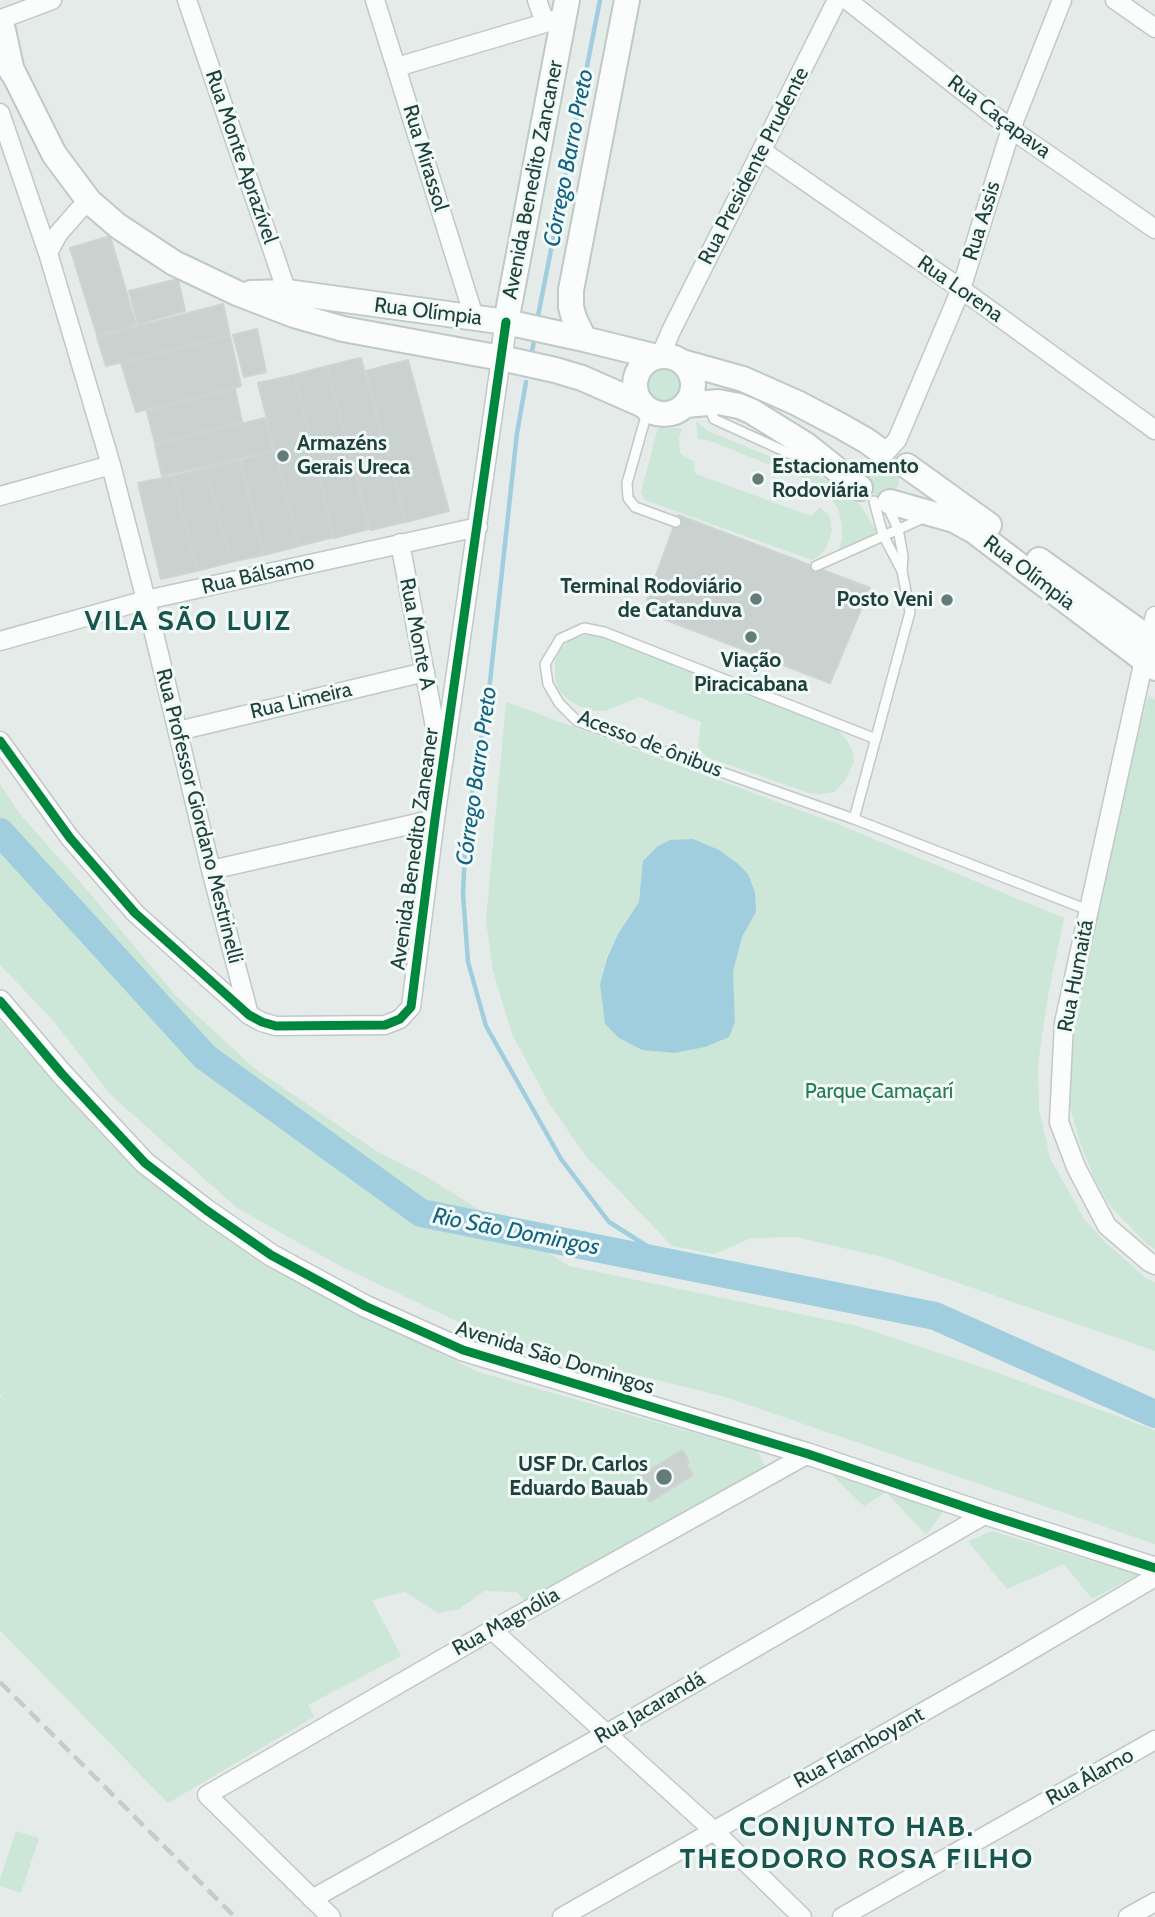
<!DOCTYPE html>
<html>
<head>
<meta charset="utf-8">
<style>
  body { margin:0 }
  canvas { display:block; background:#e4ebe9 }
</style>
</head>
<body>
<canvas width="1155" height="1917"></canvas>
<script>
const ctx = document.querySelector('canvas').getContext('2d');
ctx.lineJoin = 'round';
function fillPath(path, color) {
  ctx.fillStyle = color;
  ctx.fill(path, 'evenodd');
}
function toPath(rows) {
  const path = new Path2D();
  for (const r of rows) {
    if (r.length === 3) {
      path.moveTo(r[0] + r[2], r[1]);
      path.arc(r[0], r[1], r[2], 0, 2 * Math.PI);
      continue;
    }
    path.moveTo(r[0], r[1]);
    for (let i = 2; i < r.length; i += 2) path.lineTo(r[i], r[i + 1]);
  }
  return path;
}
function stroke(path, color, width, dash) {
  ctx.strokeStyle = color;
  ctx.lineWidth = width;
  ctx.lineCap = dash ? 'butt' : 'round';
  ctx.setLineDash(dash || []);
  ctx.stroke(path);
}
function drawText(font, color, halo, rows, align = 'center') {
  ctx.font = font + ' Cabin,sans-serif';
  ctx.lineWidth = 6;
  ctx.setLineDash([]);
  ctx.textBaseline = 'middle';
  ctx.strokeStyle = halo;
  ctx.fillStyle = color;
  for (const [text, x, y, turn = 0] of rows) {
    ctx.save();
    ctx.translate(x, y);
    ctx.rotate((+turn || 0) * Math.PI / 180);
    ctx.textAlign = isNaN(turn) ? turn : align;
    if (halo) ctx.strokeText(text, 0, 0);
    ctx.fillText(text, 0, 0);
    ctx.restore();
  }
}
fillPath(toPath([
  [663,386,21],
  [696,421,706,430,850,490,876,530,875,533,838,551,842,540,842,525,838,508,820,485,708,440,698,439],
  [658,428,682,428,679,439,680,452,684,457,695,462,694,470,696,474,811,516,820,507,830,517,831,523,832,531,826,548,822,553,812,560,645,500,641,492],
  [882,479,17],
  [595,634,837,729,846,739,852,750,854,762,845,781,834,792,822,794,809,793,707,757,702,752,698,745,701,722,639,697,605,711,595,711,579,706,567,699,558,689,555,677,555,662,560,650,568,642,581,636],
  [1148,695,1155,700,1155,1249,1147,1244,1110,1206,1093,1175,1079,1140,1069,1104,1071,1003],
  [506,702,840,825,1064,918,1048,995,1038,1064,1039,1109,1050,1158,1084,1219,1105,1242,1147,1279,1155,1282,1155,1351,883,1257,795,1237,751,1238,715,1254,672,1246,585,1155,549,1103,512,1034,493,971,486,920],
  [644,861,756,912,742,937,733,973,735,1022,705,1047,675,1053,642,1050,619,1038,605,1024,600,984,606,958,618,934,639,902],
  [0,784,19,813,87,890,176,996,255,1069,378,1152,427,1177,569,1266,857,1326,984,1368,1155,1430,1155,1544,722,1396,499,1341,340,1266,237,1208,110,1094,52,1019,0,965],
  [0,1021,53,1082,136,1171,267,1264,342,1305,478,1372,758,1451,765,1467,526,1603,517,1592,484,1591,459,1609,438,1613,405,1592,372,1600,401,1656,308,1705,314,1717,168,1803,0,1630,0,1396,7,1404,0,1394],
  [825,1468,946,1508,926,1535,886,1492,864,1506],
  [992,1531,1138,1575,1092,1599,1064,1564,1007,1589,968,1541],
  [16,1831,39,1838,21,1893,0,1886,0,1879]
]), '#cce6d7');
fillPath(toPath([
  [693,839,719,850,738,864,748,874,755,893,756,912,742,937,733,972,735,1022,729,1037,705,1047,675,1053,642,1050,619,1038,605,1024,600,984,607,958,618,934,639,902,643,861,658,846,670,840]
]), '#a0cede');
stroke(toPath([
  [538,316,600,0],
  [532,351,534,341],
  [526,382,517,433,489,691,466,830,463,894,468,962,486,1026,561,1159,609,1222,677,1265]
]), '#a0cede', 4.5);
stroke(toPath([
  [0,832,205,1057,421,1213,935,1316,1155,1414]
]), '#a0cede', 28);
const building = toPath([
  [110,236,136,325,97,335,70,248,110,236],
  [178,279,185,311,138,324,129,291,178,279],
  [223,304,230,335,106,366,97,337,223,304],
  [257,329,266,372,244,377,233,335,257,329],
  [230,336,241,386,136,412,121,363,230,336],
  [361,358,405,522,371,530,327,366,361,358],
  [408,360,449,511,406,522,366,371,408,360],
  [327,366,369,529,334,538,294,375,327,366],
  [294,375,334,537,299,546,258,383,294,375],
  [235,389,242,422,155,443,147,411,235,389],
  [265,418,273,450,162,476,155,445,265,418],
  [275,451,299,546,264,555,241,460,275,451],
  [239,460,263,555,231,562,206,468,239,460],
  [206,468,231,562,197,571,173,476,206,468],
  [173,476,197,571,161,579,138,483,173,476],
  [678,515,870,588,830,683,643,611,678,515],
  [682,1450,689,1462,686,1464,693,1475,650,1502,636,1479,682,1450]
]);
fillPath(building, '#cad2d0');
stroke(building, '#cdd4d2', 2);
const service = toPath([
  [708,404,714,419,795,456,812,458],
  [648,409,627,483,628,498,635,507,676,522],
  [874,501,883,535,902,571],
  [816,566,926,517],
  [876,739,604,632,584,628,560,639,545,664,548,684,559,703,577,721,854,819,1088,910],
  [854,819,910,612,902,571,903,556,898,529,887,505]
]);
const minor = toPath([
  [187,0,290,301],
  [375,0,474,317],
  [537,0,545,23,553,20],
  [847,0,1011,129,1155,229],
  [1115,0,1155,28],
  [4,18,52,0],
  [397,67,545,23],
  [0,113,48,253,111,465,146,600,211,870,249,1015],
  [762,151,961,289,1155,430],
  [48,253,58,234,78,211,89,201],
  [660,357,671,331,837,0],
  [886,452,897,440,961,289,1011,129,1062,0],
  [0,496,111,465],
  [400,543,440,753],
  [1155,616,1144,660,1064,1023,1059,1122,1076,1167,1107,1226,1149,1262,1155,1265],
  [0,641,146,600,478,527],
  [178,731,425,672],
  [0,741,70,838,135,913,249,1015,262,1022,276,1026,385,1025,400,1019,411,1007,435,819,501,358],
  [211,870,435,819],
  [492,1630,713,1830,802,1917],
  [312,1899,606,1734,986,1514],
  [331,1917,207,1795,492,1630,808,1454],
  [562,1917,999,1669,1155,1577],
  [842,1917,1155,1740],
  [1128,1917,1155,1902]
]);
const tertiary = toPath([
  [501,358,506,322],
  [0,1001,62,1074,145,1163,206,1210,271,1255,365,1306,463,1350,808,1454,986,1514,1155,1568]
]);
const secondary = toPath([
  [3,30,12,72],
  [0,55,13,72,54,154,89,201,118,226,174,263,237,293,294,315,343,329,501,358,555,370,582,378,641,404],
  [251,293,287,292,506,322,584,339,657,357],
  [506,322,567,0],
  [584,339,574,318,571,307,571,290,627,0],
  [664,385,29],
  [682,362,743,379,797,403,839,425,867,441,882,452],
  [686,405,718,402,739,406,751,411,806,445,860,488],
  [907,466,989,525],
  [890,502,954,520,974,531,1155,668],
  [1039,560,1155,643]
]);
stroke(service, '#c1c8c6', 12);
stroke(minor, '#c1c8c6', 21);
stroke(tertiary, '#c1c8c6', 24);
stroke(secondary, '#bfc9c6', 28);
stroke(service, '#fbfcfc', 9);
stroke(minor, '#fbfcfc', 18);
stroke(tertiary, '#fbfcfc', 21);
stroke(secondary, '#fbfcfc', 24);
stroke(toPath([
  [0,1682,235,1917]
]), '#c7cccb', 4.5, [14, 7]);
stroke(toPath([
  [0,741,70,838,135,913,249,1015,262,1022,276,1026,385,1025,400,1019,411,1007,435,819,506,322],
  [0,1001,62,1074,145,1163,206,1210,271,1255,365,1306,463,1350,808,1454,986,1514,1155,1568]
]), '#00873e', 9);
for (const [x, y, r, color] of [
  [283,456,7,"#647c79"],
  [758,479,7,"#647c79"],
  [756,599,7,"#647c79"],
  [947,600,7,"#647c79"],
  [751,637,7,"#647c79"],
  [664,1477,9,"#647c79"]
]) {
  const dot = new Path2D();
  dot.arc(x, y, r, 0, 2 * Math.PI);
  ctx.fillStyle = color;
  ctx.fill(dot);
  stroke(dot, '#f2faf7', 2.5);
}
drawText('21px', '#1f413c', '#f2faf7', [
  ["Rua Caçapava",999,117,37],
  ["Rua Monte Aprazível",241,157,71],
  ["Rua Mirassol",425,158,73],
  ["Rua Presidente Prudente",754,166,-63],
  ["Avenida Benedito Zancaner",533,180,-79],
  ["Rua Assis",982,221,-73],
  ["Rua Lorena",960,289,35],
  ["Rua Olímpia",428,312,7],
  ["Rua Olímpia",1029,573,37],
  ["Rua Bálsamo",258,575,-13],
  ["Rua Monte A",417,634,79],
  ["Rua Limeira",301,701,-13],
  ["Acesso de ônibus",650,744,21],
  ["Rua Professor Giordano Mestrinelli",199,816,76],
  ["Avenida Benedito Zaneaner",415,849,-82],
  ["Rua Humaitá",1076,976,-79],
  ["Avenida São Domingos",555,1358,17],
  ["Rua Magnólia",506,1622,-29],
  ["Rua Jacarandá",650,1708,-30],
  ["Rua Flamboyant",859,1748,-29],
  ["Rua Álamo",1090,1777,-29]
]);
drawText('bold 21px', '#1f413c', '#f2faf7', [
  ["Armazéns",297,444,"left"],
  ["Gerais Ureca",297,468,"left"],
  ["Estacionamento",772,467,"left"],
  ["Rodoviária",772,491,"left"],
  ["Terminal Rodoviário",742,587],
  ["de Catanduva",742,611],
  ["Posto Veni",933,600],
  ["Viação",751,661,"center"],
  ["Piracicabana",751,685,"center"],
  ["USF Dr. Carlos",648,1465],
  ["Eduardo Bauab",648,1489]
], 'right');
drawText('21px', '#247c51', '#f2faf7', [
  ["Parque Camaçarí",879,1092]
]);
drawText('italic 23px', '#126384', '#f2faf7', [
  ["Córrego Barro Preto",569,158,-79],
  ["Córrego Barro Preto",477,776,-82],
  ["Rio São Domingos",516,1232,11]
]);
ctx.letterSpacing = '2px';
drawText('bold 28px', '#19554e', '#f2faf7', [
  ["VILA SÃO LUIZ",188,622],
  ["CONJUNTO HAB.",857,1828],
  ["THEODORO ROSA FILHO",857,1860]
]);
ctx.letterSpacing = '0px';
</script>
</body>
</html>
